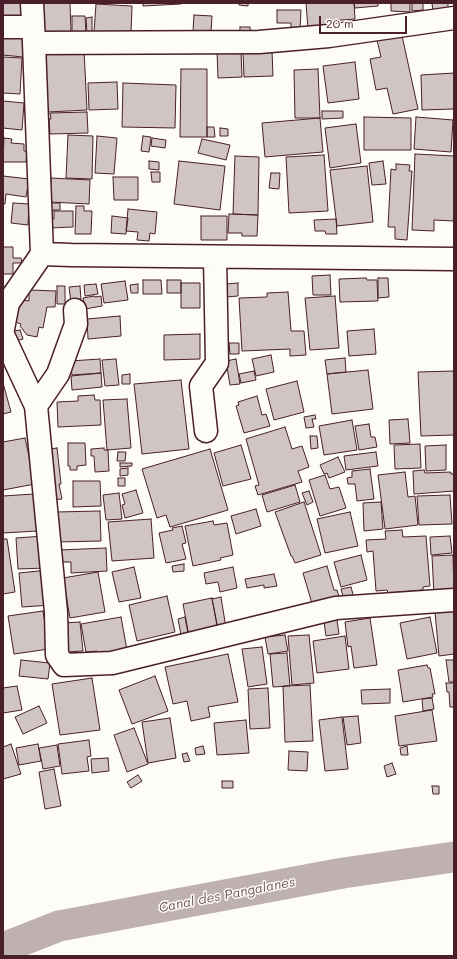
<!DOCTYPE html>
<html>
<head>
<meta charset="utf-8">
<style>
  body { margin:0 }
  #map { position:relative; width:457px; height:959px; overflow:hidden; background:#fdfcf7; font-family:Mali,sans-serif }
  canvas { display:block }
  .frame { position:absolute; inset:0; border:4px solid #4a1f2b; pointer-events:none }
  .scale { position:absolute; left:319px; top:16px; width:88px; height:18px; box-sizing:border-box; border:2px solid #4a1f2b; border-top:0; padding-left:5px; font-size:12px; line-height:14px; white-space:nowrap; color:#4a1f2b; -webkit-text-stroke:3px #fdfcf7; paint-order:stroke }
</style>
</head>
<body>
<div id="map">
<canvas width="457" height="959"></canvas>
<div class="frame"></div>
<div class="scale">20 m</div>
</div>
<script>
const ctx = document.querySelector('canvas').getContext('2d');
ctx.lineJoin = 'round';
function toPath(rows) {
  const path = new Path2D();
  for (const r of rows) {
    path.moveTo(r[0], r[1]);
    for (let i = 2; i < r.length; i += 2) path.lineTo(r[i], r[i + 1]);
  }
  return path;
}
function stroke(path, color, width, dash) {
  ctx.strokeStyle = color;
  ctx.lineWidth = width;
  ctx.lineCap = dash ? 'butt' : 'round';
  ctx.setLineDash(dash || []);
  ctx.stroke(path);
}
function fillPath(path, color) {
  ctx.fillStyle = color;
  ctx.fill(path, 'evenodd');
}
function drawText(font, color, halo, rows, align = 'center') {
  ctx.font = font + ' Mali,sans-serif';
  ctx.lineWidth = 3;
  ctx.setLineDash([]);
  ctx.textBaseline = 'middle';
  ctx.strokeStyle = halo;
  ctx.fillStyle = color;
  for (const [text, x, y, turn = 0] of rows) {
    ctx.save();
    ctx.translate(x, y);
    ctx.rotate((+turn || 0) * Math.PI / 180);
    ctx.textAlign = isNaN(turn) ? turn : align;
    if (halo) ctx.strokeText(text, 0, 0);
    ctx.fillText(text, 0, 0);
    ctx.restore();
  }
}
stroke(toPath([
  [3,948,59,926,343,873,454,857]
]), '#c0b1b1', 31);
const building = toPath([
  [3,3,21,3,21,17,3,17,3,3],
  [38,3,70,3,71,32,39,33,38,3],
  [143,3,181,3,181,4,143,6,143,3],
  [239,3,248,3,248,6,239,5,239,3],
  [306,3,354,3,355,19,328,21,329,28,308,29,306,3],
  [354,3,378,3,378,6,355,8,354,3],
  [391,3,410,3,410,12,391,11,391,3],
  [412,3,423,3,423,10,412,11,412,3],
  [432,3,448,3,448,11,433,11,432,3],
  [96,4,132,6,131,33,94,32,96,4],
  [277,10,301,10,300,30,291,30,291,23,277,23,277,10],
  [194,15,212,16,211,32,193,31,194,15],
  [72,16,85,16,86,34,72,34,72,16],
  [92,17,92,33,87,34,86,18,92,17],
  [240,27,250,27,251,37,240,38,240,27],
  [401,31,418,109,393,114,387,88,376,90,370,59,381,57,376,36,401,31],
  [3,35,24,36,23,57,3,55,3,35],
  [84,50,87,110,48,112,45,52,84,50],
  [217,51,241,51,242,77,218,78,217,51],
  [243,51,272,51,273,76,244,77,243,51],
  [3,57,22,58,20,94,3,93,3,57],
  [355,62,359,99,328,103,323,66,355,62],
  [181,69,207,69,207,137,180,137,181,69],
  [318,69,320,118,295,118,294,70,318,69],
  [454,73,454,109,422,110,421,75,454,73],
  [117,82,118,109,89,110,88,83,117,82],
  [123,83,176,85,175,128,122,127,123,83],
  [3,101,24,103,22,130,3,128,3,101],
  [322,111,343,111,343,118,322,119,322,111],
  [87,112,88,133,50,134,49,119,51,119,50,113,87,112],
  [364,117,411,118,411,150,364,150,364,117],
  [416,117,453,120,451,152,414,149,416,117],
  [320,118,323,152,265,157,262,123,320,118],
  [356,124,361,163,330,168,325,128,356,124],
  [207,127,214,127,215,137,207,137,207,127],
  [220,128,228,129,228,136,220,136,220,128],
  [68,135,93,136,92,179,66,178,68,135],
  [97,136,117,138,114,174,95,173,97,136],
  [143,136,151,137,149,152,141,151,143,136],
  [4,138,12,139,11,143,24,144,24,151,27,151,26,162,4,162,3,161,4,138],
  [152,138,166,140,165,148,151,146,152,138],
  [202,139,230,145,226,160,198,153,202,139],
  [415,154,454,156,454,221,434,220,434,231,412,230,415,154],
  [324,155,328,211,289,213,286,157,324,155],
  [235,156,259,157,258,215,233,214,235,156],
  [149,161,159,162,159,170,149,169,149,161],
  [179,161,225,166,220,210,174,204,179,161],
  [383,161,386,184,372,185,369,163,383,161],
  [396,164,410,165,409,171,412,171,407,240,395,239,395,227,388,227,391,169,396,170,396,164],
  [367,166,373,222,337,226,330,170,367,166],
  [151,172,160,172,160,182,152,182,151,172],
  [271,173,280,173,279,189,269,188,271,173],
  [3,176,29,179,26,197,6,194,5,204,3,204,3,176],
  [113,177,138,177,138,200,114,200,113,177],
  [51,178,90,180,89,204,50,202,51,178],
  [13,203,29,204,28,225,11,223,13,203],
  [47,203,60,203,60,210,47,210,47,203],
  [76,206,84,206,84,211,92,211,91,234,75,234,76,206],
  [128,209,157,212,155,234,150,233,149,241,137,240,138,232,126,231,128,209],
  [54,211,73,211,73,227,49,228,49,219,54,219,54,211],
  [229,214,258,215,257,236,242,236,242,233,228,233,229,214],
  [112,216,128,218,126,234,111,233,112,216],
  [201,216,227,216,227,240,201,240,201,216],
  [336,219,337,234,326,234,325,231,315,231,314,220,336,219],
  [3,247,13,247,13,258,21,258,22,263,13,263,13,274,3,274,3,247],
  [330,275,331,295,313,295,312,276,330,275],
  [366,278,367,280,377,280,378,301,340,302,339,279,366,278],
  [378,278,388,278,389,297,378,298,378,278],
  [143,280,161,280,162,294,143,294,143,280],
  [167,280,181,280,181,293,167,293,167,280],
  [125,281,128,300,104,303,101,284,125,281],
  [181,283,200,283,200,308,181,308,181,283],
  [238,283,238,296,226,297,226,284,238,283],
  [96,284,98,294,85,296,84,285,96,284],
  [138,284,138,293,131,293,130,285,138,284],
  [57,286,65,286,65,304,57,304,57,286],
  [80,286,81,301,71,302,69,287,80,286],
  [29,290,56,291,55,307,47,307,43,328,39,327,37,337,27,335,20,326,21,324,15,322,19,306,20,306,22,300,29,301,29,290],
  [288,292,291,331,304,331,306,355,290,356,290,349,242,351,239,298,267,297,267,293,288,292],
  [94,296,95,297,101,296,102,306,85,309,83,298,94,296],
  [335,296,339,348,310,350,305,298,335,296],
  [120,316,121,336,88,339,87,319,120,316],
  [374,329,376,354,349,356,347,331,374,329],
  [20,330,23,339,16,341,14,331,20,330],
  [200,334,200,359,164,360,164,335,200,334],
  [229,343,239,343,239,354,230,354,229,343],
  [271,355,274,372,256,376,252,359,271,355],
  [345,358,346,372,327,374,325,360,345,358],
  [100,359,101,373,72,375,70,361,100,359],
  [116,359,119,385,105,386,102,360,116,359],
  [236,359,240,384,230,385,226,361,236,359],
  [368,370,373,409,332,414,327,374,368,370],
  [254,371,256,380,241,383,239,374,254,371],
  [454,371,454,435,421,436,418,372,454,371],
  [101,373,102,387,72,390,71,376,101,373],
  [130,374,130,384,122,384,122,375,130,374],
  [181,380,189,449,142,454,134,384,181,380],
  [297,381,304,412,274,420,266,389,297,381],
  [3,383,11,412,3,414,3,383],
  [94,395,95,400,100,400,101,425,58,427,57,402,78,401,78,396,94,395],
  [257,396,262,415,266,414,270,426,244,433,236,406,239,405,238,402,257,396],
  [127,399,131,448,107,450,103,400,127,399],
  [315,415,316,419,312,419,314,427,306,428,304,417,315,415],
  [408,419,410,443,390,444,389,420,408,419],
  [352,420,357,450,324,455,319,426,352,420],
  [369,424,371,437,375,437,377,447,359,450,355,426,369,424],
  [285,427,292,449,302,446,309,467,298,471,302,482,258,495,255,486,259,485,246,439,285,427],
  [310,436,317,436,318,448,311,449,310,436],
  [25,438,35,484,3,490,3,442,25,438],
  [68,443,85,443,86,465,77,466,77,470,70,470,70,466,68,466,68,443],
  [420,444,421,468,395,469,394,445,420,444],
  [241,445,251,479,223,486,214,453,241,445],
  [446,445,446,470,426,471,425,446,446,445],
  [57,448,61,484,59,484,62,499,50,500,43,450,57,448],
  [104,448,104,450,108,450,109,471,95,472,94,456,91,456,91,449,104,448],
  [210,449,228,510,170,527,166,515,157,518,142,469,210,449],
  [118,452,126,452,125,461,117,461,118,452],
  [376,452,378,466,346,470,344,456,376,452],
  [338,457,345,472,329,478,327,473,324,474,320,465,338,457],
  [120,463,132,463,132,466,120,467,120,463],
  [128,468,128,475,120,476,120,469,128,468],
  [370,469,374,499,357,501,355,484,348,484,347,478,352,477,352,471,370,469],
  [424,470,425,473,451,472,451,474,454,474,454,491,414,494,413,471,424,470],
  [405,472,408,497,415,496,418,525,385,529,378,475,405,472],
  [325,475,330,489,339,487,346,508,320,516,309,480,325,475],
  [118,478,125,478,125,486,118,486,118,478],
  [73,481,100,481,101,506,73,507,73,481],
  [295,485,300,502,267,512,262,495,295,485],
  [136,490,143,513,125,518,122,505,125,504,122,494,136,490],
  [309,491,313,502,307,505,302,493,309,491],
  [119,493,122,519,106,520,103,495,119,493],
  [34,494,37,531,3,533,3,496,34,494],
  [450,495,452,524,419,525,417,496,450,495],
  [304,502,321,555,295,563,292,556,291,556,275,512,304,502],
  [381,502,383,529,364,531,363,503,381,502],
  [256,509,261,526,236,534,231,516,256,509],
  [100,511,101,541,57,542,56,512,100,511],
  [350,512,358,546,325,553,317,519,350,512],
  [151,519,154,558,112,561,108,522,151,519],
  [213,521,214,525,227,523,233,555,220,558,221,560,193,566,185,526,213,521],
  [182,526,186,543,182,544,186,559,166,563,159,533,173,530,172,528,182,526],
  [402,530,403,537,426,536,430,586,423,587,423,590,388,593,387,590,376,591,373,551,367,552,366,540,386,539,385,531,402,530],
  [44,536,46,568,18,569,16,538,44,536],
  [450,536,452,553,431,555,430,537,450,536],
  [3,539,7,539,15,592,3,594,3,539],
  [106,548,107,571,71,573,71,562,61,562,60,550,106,548],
  [361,555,367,580,341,587,334,562,361,555],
  [453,555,454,595,434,595,432,556,453,555],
  [184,564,184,571,173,572,172,566,184,564],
  [327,566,334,590,337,590,340,600,313,607,303,573,327,566],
  [134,567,141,598,119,602,112,572,134,567],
  [233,567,237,588,220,592,218,582,206,584,204,573,233,567],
  [48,570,52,605,22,607,19,573,48,570],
  [98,572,105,612,70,618,63,578,98,572],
  [274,574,277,586,264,588,264,585,247,588,245,579,274,574],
  [351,587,354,598,344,600,341,589,351,587],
  [167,596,175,632,137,641,129,605,167,596],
  [221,597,226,628,218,629,212,599,221,597],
  [212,598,218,631,189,636,183,604,212,598],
  [43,611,49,649,14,654,8,616,43,611],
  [454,611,454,654,439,656,435,612,454,611],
  [121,617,127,650,97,655,97,651,86,652,81,624,121,617],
  [185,617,189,639,182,640,178,619,185,617],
  [430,617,437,653,407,659,400,623,430,617],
  [370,618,377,665,354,668,351,646,348,647,345,622,370,618],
  [337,620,339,634,326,636,324,622,337,620],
  [80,622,83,651,66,652,63,623,80,622],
  [285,635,288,651,268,654,265,637,285,635],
  [309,635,314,683,292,685,288,636,309,635],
  [345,636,349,669,317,673,313,641,345,636],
  [262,647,267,684,248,687,242,649,262,647],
  [287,653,290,686,273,687,270,654,287,653],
  [228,654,238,702,208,707,210,717,191,721,187,701,173,704,165,667,228,654],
  [21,660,50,663,48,679,19,676,21,660],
  [446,660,454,660,454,682,449,682,446,660],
  [427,665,428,668,430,668,435,694,432,694,433,697,403,702,398,670,427,665],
  [155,676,168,711,132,724,119,690,155,676],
  [92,678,100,730,60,735,52,684,92,678],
  [446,683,454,683,454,707,450,707,449,692,447,692,446,683],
  [310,685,313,741,285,742,283,686,310,685],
  [17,686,22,710,3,713,3,688,17,686],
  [268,688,270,728,250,729,248,689,268,688],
  [390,689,390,703,362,704,361,690,390,689],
  [432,698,434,709,423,711,422,699,432,698],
  [39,706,47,723,23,734,15,717,39,706],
  [432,710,437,741,399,746,395,716,432,710],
  [358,716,361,743,347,745,343,717,358,716],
  [342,717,348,769,325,771,319,720,342,717],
  [170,718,176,758,148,763,142,722,170,718],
  [246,720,249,753,217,755,214,723,246,720],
  [134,728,148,764,127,772,114,735,134,728],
  [89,740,91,756,87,757,89,771,62,774,58,744,89,740],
  [11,744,21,774,3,779,3,747,11,744],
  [38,744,41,761,19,765,16,748,38,744],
  [57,745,60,766,43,769,39,748,57,745],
  [203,746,205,754,196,755,195,748,203,746],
  [407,746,408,755,401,755,400,748,407,746],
  [289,751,308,752,307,771,288,770,289,751],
  [187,753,190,761,184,762,182,754,187,753],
  [108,758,109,771,92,773,91,759,108,758],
  [392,763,396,774,387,777,384,766,392,763],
  [54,769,61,806,45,809,39,772,54,769],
  [138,775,142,781,131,788,127,782,138,775],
  [222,781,233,781,233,788,222,788,222,781],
  [432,786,439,786,439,794,433,794,432,786]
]);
fillPath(building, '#d0c5c4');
stroke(building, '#4a1f2b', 1);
const minor = toPath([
  [32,3,34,43,42,254],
  [3,27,33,27],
  [34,43,259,42,329,36,454,18],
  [75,310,76,324,58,374,36,406,56,612,57,655,64,665,112,663,336,608,454,600],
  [3,329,8,303,42,254,71,255,454,259],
  [3,335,36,406],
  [206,431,201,386,217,363,215,257]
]);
stroke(minor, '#4a1f2b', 25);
stroke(minor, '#fdfcf7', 22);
drawText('italic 13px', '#73525a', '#fdfcf7', [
  ["Canal des Pangalanes",227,895,-11]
]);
</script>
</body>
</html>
